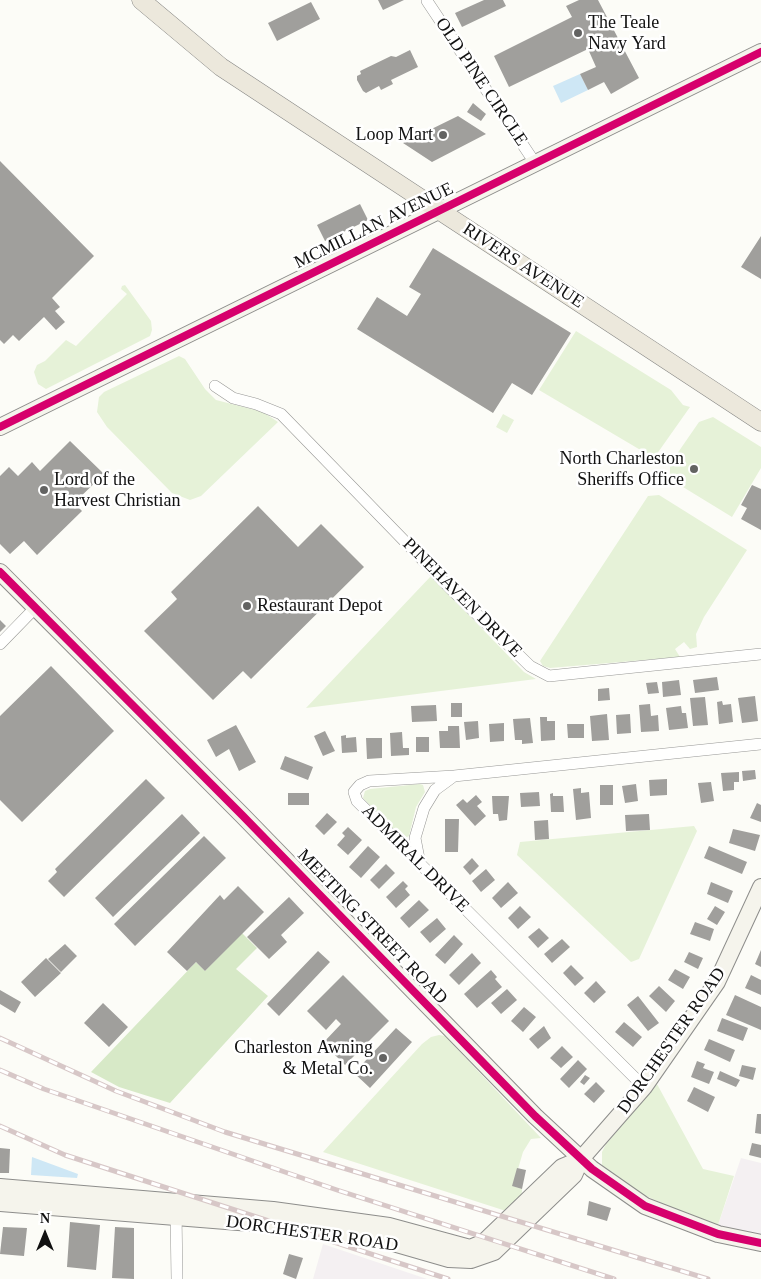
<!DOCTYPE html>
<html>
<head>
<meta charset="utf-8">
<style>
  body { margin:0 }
  #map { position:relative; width:761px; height:1279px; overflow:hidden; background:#fcfcf7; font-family:"Times New Roman",serif }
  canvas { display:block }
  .north { position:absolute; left:20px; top:1209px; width:50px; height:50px; -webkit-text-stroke:4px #fff; paint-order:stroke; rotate:0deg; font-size:14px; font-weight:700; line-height:20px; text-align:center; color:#111 }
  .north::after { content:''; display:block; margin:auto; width:18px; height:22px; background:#111; clip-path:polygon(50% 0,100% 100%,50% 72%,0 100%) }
</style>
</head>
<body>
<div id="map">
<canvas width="761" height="1279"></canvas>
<div class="north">N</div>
</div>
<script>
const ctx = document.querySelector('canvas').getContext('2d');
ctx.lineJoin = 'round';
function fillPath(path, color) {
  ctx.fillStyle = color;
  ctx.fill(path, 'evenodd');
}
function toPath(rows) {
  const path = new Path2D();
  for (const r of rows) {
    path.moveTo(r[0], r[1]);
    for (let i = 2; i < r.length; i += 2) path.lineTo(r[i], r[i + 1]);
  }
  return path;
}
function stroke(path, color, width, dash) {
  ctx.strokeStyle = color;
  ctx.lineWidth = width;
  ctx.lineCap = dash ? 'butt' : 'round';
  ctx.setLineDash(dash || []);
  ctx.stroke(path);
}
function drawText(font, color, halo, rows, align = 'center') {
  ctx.font = font + ' "Times New Roman",serif';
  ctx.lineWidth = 5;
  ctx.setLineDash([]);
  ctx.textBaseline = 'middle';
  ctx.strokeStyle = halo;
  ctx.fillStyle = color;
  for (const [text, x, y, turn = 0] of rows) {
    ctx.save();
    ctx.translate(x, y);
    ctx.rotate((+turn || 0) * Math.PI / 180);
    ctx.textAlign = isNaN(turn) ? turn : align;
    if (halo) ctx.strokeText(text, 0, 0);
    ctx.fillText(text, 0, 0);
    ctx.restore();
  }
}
fillPath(toPath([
  [741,1158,761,1163,761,1236,718,1225],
  [323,1244,427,1279,313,1279]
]), '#f4f0f2');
fillPath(toPath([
  [125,285,151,321,152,330,150,336,46,389,38,384,34,372,37,365,45,361,66,340,76,346,127,294,121,289,122,286],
  [576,331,671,390,683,405,690,407,654,458,539,390],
  [179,356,185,359,205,389,216,400,263,412,278,422,201,496,190,500,172,493,107,427,97,412,99,397,104,392],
  [503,414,514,420,507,433,496,427],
  [713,417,761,447,761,468,732,517,683,487,673,480,670,473,670,464,699,422],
  [659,495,747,550,704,617,696,634,697,647,690,649,684,642,675,649,680,657,550,668,543,666,540,661,648,496],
  [431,576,524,672,536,679,306,708],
  [420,784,423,785,425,792,416,807,409,836,405,838,400,837,363,798,365,791,370,789],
  [694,826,697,831,639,959,631,962,517,855,520,842],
  [439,1035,445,1036,541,1138,531,1139,523,1152,513,1186,522,1189,522,1192,519,1199,506,1211,323,1152,422,1044,431,1037],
  [657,1084,703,1169,734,1176,718,1225,685,1214,642,1194,602,1165,602,1152,606,1144]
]), '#e6f2d8');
fillPath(toPath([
  [242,933,257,948,236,969,268,996,170,1103,119,1087,91,1072,196,962,205,971]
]), '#d7e9c7');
fillPath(toPath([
  [580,74,588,90,561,103,553,86],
  [32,1157,78,1174,77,1178,31,1175]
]), '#cee7f5');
fillPath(toPath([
  [378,0,404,0,383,10],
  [484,0,503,0,506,6,462,27,455,13],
  [579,0,598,0,639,78,611,94,604,82,588,90,580,74,596,67,588,49,509,87,494,56,572,17,566,6],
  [311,2,320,19,277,41,268,23],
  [410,50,418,67,391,80,393,84,381,90,379,86,366,93,363,91,357,80,357,76,361,74,360,71,391,56,396,57],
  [473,103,486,114,481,121,467,112],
  [458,116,486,134,432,162,403,143],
  [0,161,94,256,52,298,60,307,55,311,65,322,56,330,44,317,19,341,13,335,4,344,0,340],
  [360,204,368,220,325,241,317,225],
  [761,236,761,279,741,267],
  [433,248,571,333,532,395,512,383,493,413,357,329,377,297,407,316,421,294,409,287],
  [70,441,104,474,74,503,82,511,37,555,24,541,10,554,0,544,0,476,9,467,18,476,32,462,40,471],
  [752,485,761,489,761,530,741,519,747,508,741,505],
  [258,506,298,547,321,524,364,567,251,679,243,671,213,700,144,631,177,599,171,592],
  [0,620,6,626,0,632],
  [51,666,114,731,22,822,0,800,0,716],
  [717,677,719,690,695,693,693,680],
  [679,680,681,695,663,697,662,682],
  [657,682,659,693,648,694,646,683],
  [609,688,610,700,598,701,598,689],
  [755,696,758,721,742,723,738,698],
  [705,697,708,725,693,726,690,698],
  [722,701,723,705,731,704,733,722,719,724,717,702],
  [451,703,462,703,462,717,451,717],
  [650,704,651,716,658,715,659,731,641,732,639,705],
  [436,705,437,721,412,722,411,706],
  [681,706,682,713,686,713,688,728,669,730,666,708],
  [607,714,609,740,592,741,590,716],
  [630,714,631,733,617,734,616,715],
  [540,717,547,717,547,721,555,721,555,740,541,741],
  [530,718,533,743,522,744,522,740,515,740,513,719],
  [478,721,479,738,466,740,464,722],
  [504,723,504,741,490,742,489,724],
  [567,724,584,724,584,738,568,738],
  [236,725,256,762,239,771,229,749,216,757,207,740],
  [448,726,459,726,460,748,440,748,439,731,448,731],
  [325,731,335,751,323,756,314,736],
  [402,732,403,748,409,748,409,755,391,756,390,733],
  [346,735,346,738,356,737,357,752,342,753,341,736],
  [416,737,429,737,429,752,416,752],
  [366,738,382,738,382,758,367,759],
  [285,756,313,767,308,780,280,769],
  [755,770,756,779,743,781,742,771],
  [739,772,739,782,734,782,734,790,723,791,721,773],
  [146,779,165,798,64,897,48,881,57,872,55,869],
  [667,779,667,795,650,796,649,780],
  [711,782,714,801,701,803,698,783],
  [636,784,638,801,625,803,622,786],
  [600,785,613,785,613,805,600,805],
  [581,788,581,793,589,792,591,818,576,820,573,789],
  [539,792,540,806,521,807,520,793],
  [288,793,309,793,309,805,288,805],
  [553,793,553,796,563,796,564,812,551,812,550,794],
  [476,795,482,802,477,806,486,816,475,826,456,805,463,799,467,803],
  [492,796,509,796,507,820,499,821,498,814,493,814],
  [757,803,761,805,761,822,750,818],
  [327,813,337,822,324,835,315,826],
  [182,814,200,833,113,917,95,898],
  [649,814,650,830,626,831,625,815],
  [445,819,459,819,458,852,445,852],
  [548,820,549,839,535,840,534,821],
  [348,827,362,840,348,855,337,845,345,836,342,833],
  [733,829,760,835,755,851,729,843],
  [204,836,226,858,135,946,114,924],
  [368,846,380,857,361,878,349,867],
  [709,846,747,862,742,874,704,858],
  [472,858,479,866,470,875,463,867],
  [386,864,395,873,379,889,370,880],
  [486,869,495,880,481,892,472,881],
  [403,881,408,886,405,889,410,895,396,908,386,897],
  [508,882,518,893,501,908,492,898],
  [711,882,733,891,728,903,707,894],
  [238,886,264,912,205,971,196,962,187,971,167,952,220,895,224,900],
  [289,897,304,913,281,935,287,942,269,959,247,937],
  [419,900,429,910,409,928,400,918],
  [520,906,531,917,518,929,508,918],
  [715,906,725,912,717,925,707,919],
  [437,918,446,929,430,943,420,932],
  [695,922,714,929,710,941,690,934],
  [539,928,549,938,538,948,528,937],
  [454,935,463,944,445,964,435,955],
  [562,939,570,947,552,963,544,954],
  [65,944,77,956,61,972,48,959],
  [761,950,761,967,755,964],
  [318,951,330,962,279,1016,267,1004],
  [689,952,703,958,698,969,684,962],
  [472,953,481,963,459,985,449,975],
  [46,958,61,973,35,997,21,982],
  [571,965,584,978,575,986,563,973],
  [675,969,690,977,683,989,668,980],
  [491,970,497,977,495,979,502,987,477,1008,464,994],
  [343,975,389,1021,345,1065,323,1043,341,1024,336,1019,326,1030,307,1011],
  [751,975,761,980,761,995,745,988],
  [596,981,606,992,594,1003,584,993],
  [659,986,675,1001,666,1012,649,996],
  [507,989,517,1000,501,1014,491,1003],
  [0,990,21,1002,15,1013,0,1004],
  [735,995,761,1007,761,1030,726,1015],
  [638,996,659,1023,648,1031,627,1005],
  [103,1003,128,1027,109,1047,84,1023],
  [524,1007,536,1017,523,1032,511,1021],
  [722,1018,748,1028,743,1041,717,1031],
  [624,1022,642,1037,633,1047,615,1032],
  [544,1026,551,1038,538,1049,529,1039],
  [396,1028,412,1042,370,1088,354,1073],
  [709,1039,735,1050,730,1062,704,1050],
  [562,1046,573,1057,561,1068,550,1058],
  [578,1060,587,1069,569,1088,560,1079],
  [697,1061,705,1064,703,1068,714,1072,709,1084,691,1077],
  [742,1065,756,1068,753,1080,739,1076],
  [720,1071,740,1080,736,1087,717,1079],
  [585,1075,590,1078,584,1085,580,1082],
  [596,1082,605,1091,594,1103,584,1094],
  [694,1087,715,1097,708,1112,687,1101],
  [757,1114,761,1114,761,1134,755,1133],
  [752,1143,761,1145,761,1158,749,1155],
  [0,1148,10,1149,9,1173,0,1173],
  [517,1168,526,1170,522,1189,512,1186],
  [589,1201,611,1208,607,1221,587,1215],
  [70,1222,100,1225,96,1270,67,1267],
  [3,1227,27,1228,24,1256,0,1254],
  [115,1227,134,1228,134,1279,112,1278],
  [289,1254,303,1258,296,1279,283,1274]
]), '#a09f9c');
const street = toPath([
  [427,1,535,163],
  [215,386,233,398,256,404,281,414,452,590,530,666,549,676,761,654],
  [0,644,36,607],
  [420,864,415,838,424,808,435,790,454,776],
  [644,1087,357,801,354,792,360,785,369,781,454,776,761,744],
  [176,1211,177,1279]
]);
const secondary = toPath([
  [0,427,761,52],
  [0,572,242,815,535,1116,592,1169,645,1206,718,1234,761,1243],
  [0,1187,273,1210,389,1226,470,1248,484,1242,562,1167,581,1159],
  [0,1203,276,1225,383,1240,449,1259,471,1260,494,1252,574,1175,581,1159,644,1087,717,982,761,887]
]);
const primary = toPath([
  [141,0,221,67,761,422]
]);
stroke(street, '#979795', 12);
stroke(secondary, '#8d8d8b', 18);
stroke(primary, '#848482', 19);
stroke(street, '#fffffe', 11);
stroke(secondary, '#f5f4ec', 16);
stroke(primary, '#ece8dc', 18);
const rail = toPath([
  [0,1038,116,1091,225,1132,708,1279],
  [0,1070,44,1089,337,1190,614,1279],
  [0,1126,65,1155,448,1279]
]);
stroke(rail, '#d7c7c7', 5);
stroke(rail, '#fff', 3, [9]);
stroke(toPath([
  [0,427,761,52],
  [0,572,242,815,535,1116,592,1169,645,1206,718,1234,761,1243]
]), '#d6006c', 8);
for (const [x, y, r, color] of [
  [578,33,5,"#636362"],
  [443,135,5,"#636362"],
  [694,469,5,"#636362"],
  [44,490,5,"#636362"],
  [247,606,5,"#636362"],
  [383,1058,5,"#636362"]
]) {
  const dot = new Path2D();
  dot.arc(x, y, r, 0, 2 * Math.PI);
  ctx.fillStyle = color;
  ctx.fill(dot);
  stroke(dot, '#fff', 2);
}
drawText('18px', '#111', '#fff', [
  ["The Teale",588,23],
  ["Navy Yard",588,44],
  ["Loop Mart",433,135,"right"],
  ["North Charleston",684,459,"right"],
  ["Sheriffs Office",684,480,"right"],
  ["Lord of the",54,480],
  ["Harvest Christian",54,501],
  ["Restaurant Depot",257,606],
  ["Charleston Awning",373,1048,"right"],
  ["& Metal Co.",373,1069,"right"]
], 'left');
drawText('18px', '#111', '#fff', [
  ["OLD PINE CIRCLE",481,82,56],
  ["MCMILLAN AVENUE",374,226,-26],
  ["RIVERS AVENUE",523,266,33],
  ["PINEHAVEN DRIVE",462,598,45],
  ["ADMIRAL DRIVE",415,859,45],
  ["MEETING STREET ROAD",372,927,46],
  ["DORCHESTER ROAD",672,1041,-55],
  ["DORCHESTER ROAD",312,1234,8]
]);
</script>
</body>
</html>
